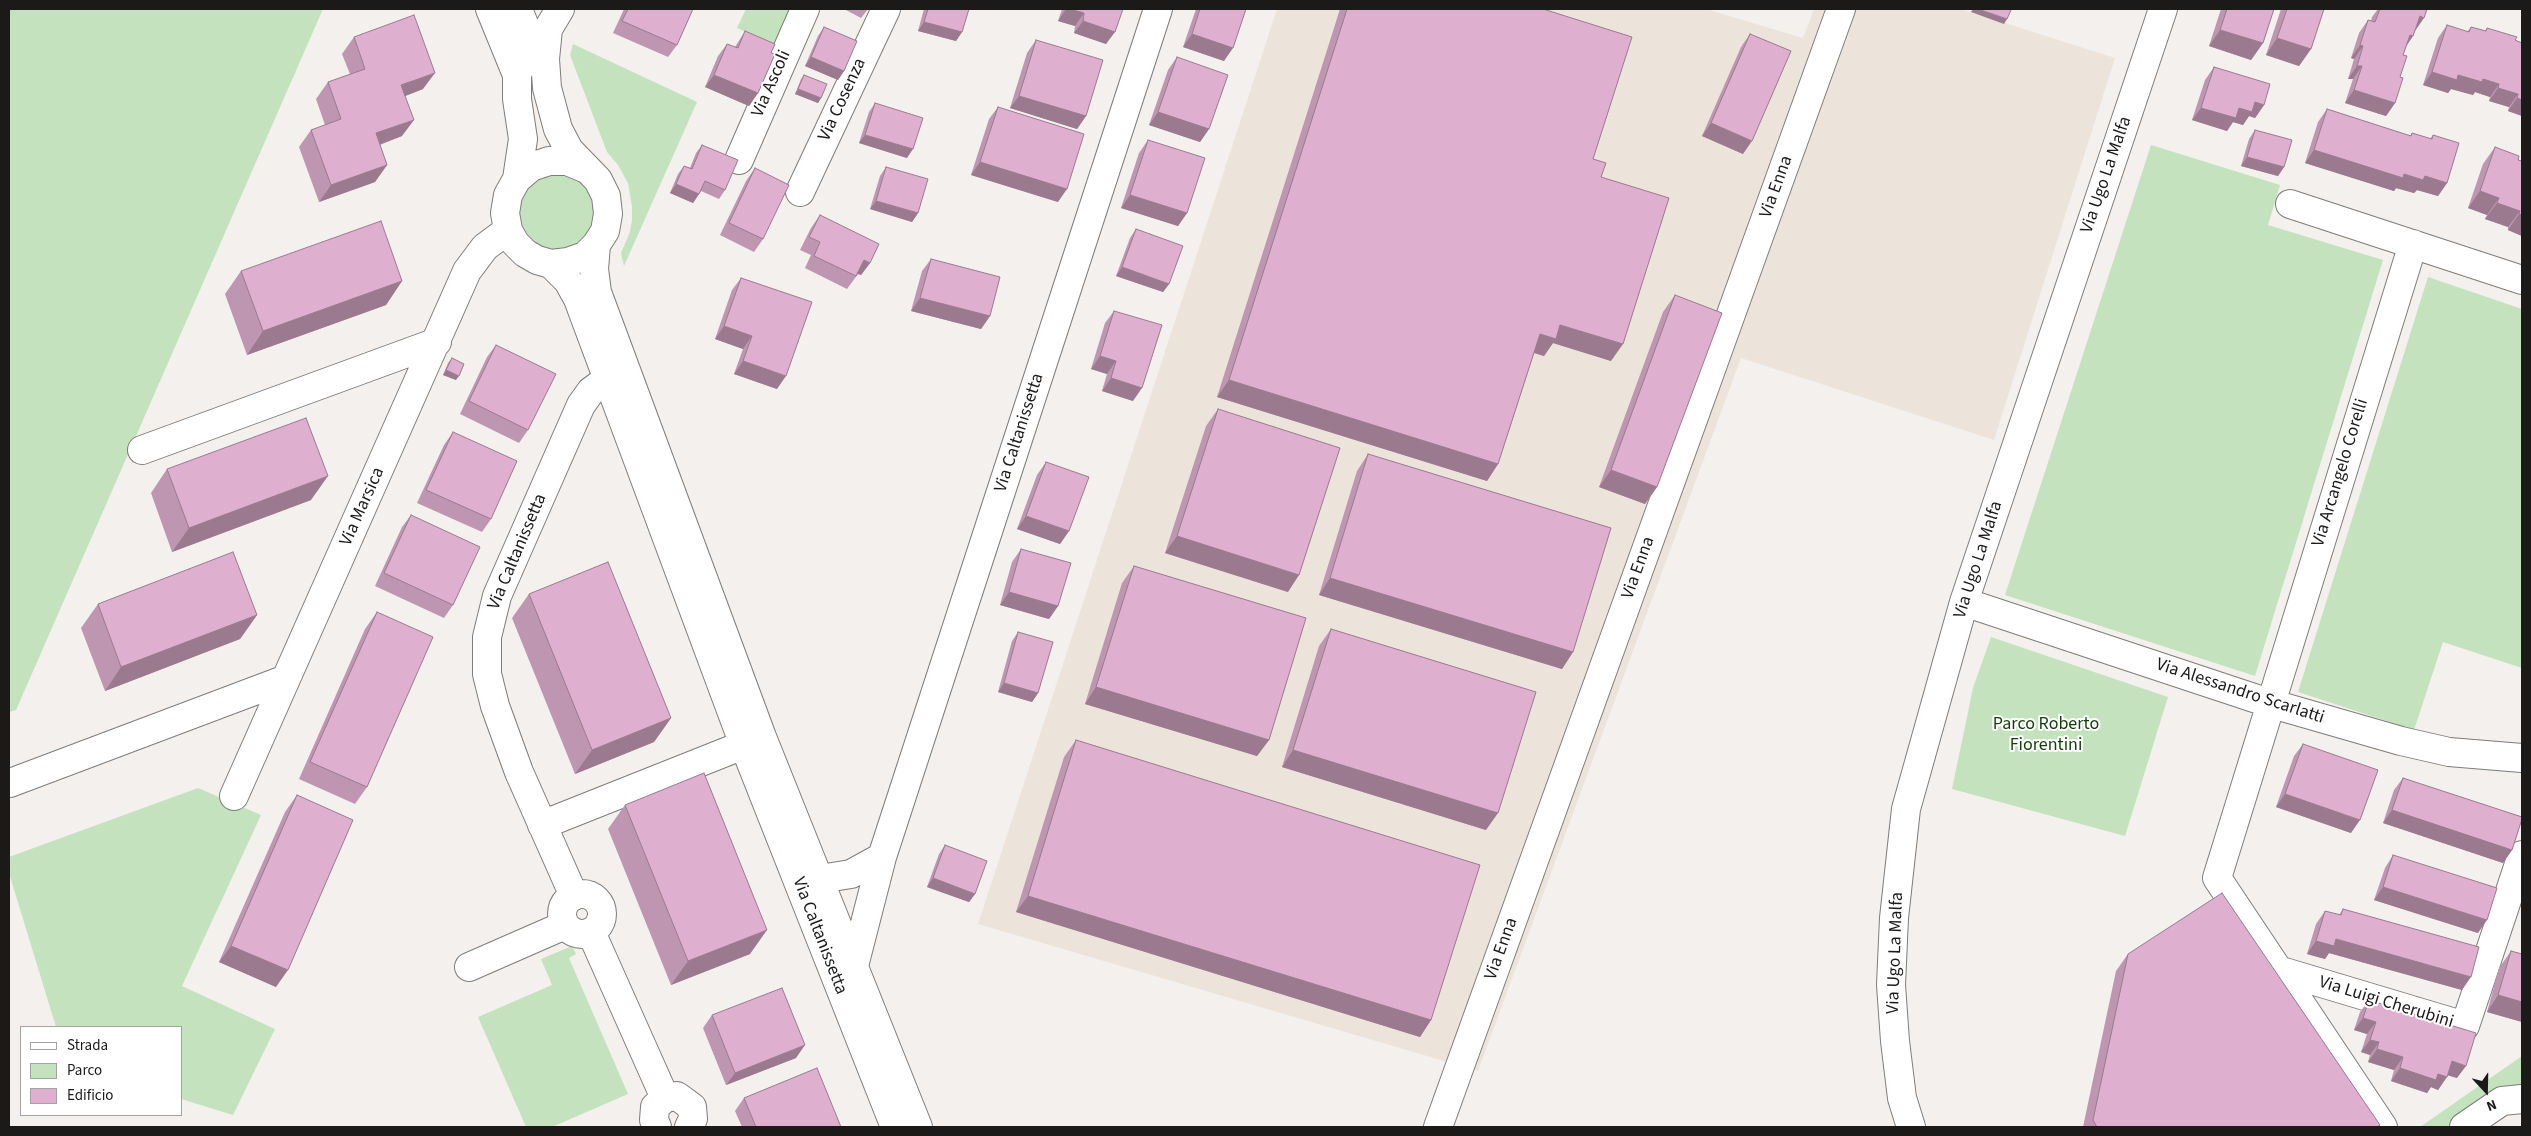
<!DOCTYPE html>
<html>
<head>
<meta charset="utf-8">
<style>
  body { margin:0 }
  #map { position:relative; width:2531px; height:1136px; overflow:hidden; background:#f3f0ed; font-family:"Source Sans 3",sans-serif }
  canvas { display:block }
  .frame { position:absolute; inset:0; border:10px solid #1b1a19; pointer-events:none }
  .legend { position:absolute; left:20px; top:1026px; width:162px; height:90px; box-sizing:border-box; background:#fff; border:1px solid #a4a3a3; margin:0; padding:6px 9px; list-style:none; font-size:15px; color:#1b1a19 }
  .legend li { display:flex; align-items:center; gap:10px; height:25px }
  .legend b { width:25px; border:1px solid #a4a3a3 }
  .north { position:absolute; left:2461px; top:1066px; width:50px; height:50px; -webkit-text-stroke:4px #fff; paint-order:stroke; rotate:159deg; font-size:14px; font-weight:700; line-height:20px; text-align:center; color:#1b1a19 }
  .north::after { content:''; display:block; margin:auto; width:18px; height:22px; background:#1b1a19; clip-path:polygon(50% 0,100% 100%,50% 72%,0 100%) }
</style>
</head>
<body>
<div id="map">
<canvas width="2531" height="1136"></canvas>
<div class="frame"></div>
<ul class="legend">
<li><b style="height:6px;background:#fff"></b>Strada</li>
<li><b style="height:14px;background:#c5e2bf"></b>Parco</li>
<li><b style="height:14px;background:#deafce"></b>Edificio</li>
</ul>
<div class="north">N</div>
</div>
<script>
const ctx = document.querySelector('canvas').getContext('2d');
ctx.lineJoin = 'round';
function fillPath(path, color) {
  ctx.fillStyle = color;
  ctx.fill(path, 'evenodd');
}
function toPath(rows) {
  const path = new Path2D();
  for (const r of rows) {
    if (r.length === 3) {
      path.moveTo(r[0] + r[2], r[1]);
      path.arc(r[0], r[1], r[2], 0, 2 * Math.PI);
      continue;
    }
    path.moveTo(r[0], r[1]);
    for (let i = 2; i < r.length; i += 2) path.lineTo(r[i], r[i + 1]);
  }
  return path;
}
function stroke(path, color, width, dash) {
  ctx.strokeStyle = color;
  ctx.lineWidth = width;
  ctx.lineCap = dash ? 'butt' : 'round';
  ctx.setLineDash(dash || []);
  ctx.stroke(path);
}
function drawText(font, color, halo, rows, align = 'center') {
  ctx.font = font + ' "Source Sans 3",sans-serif';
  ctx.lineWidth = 4;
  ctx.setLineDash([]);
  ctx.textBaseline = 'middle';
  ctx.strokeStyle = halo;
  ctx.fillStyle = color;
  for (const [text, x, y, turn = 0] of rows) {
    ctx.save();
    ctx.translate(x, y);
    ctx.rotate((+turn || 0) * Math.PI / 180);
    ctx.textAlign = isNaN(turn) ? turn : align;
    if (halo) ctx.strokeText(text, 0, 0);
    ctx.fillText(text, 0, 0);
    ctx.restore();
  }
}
fillPath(toPath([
  [1277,9,1706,9,1803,38,1814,9,1961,9,2115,58,1994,440,1741,358,1478,1071,978,924]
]), '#ece4db');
fillPath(toPath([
  [9,9,323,9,16,710,9,712],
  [746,9,797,9,781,47,737,28],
  [573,44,697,102,624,266,621,253,630,232,632,220,632,206,628,183,618,165,607,152,570,55],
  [2151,145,2280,185,2268,225,2383,260,2255,676,2005,595],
  [550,170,579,176,597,199,589,239,552,254,522,237,516,198,524,185],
  [2428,277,2522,309,2522,668,2443,642,2414,730,2298,692],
  [1991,637,2168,697,2125,836,1952,789,1973,688],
  [198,788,261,815,182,986,275,1029,233,1115,181,1099,181,1027,56,1027,9,873,9,857],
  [572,946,576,954,569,958,628,1094,552,1127,526,1127,478,1017,552,985,541,959],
  [2522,1056,2522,1089,2451,1127,2420,1127]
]), '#c5e2bf');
const minor = toPath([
  [490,9,517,75],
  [518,9,533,47],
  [548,29,545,59,547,88,558,129,569,150,598,180,606,196,608,214,605,231,596,245,585,256,568,262,551,264,537,260,525,253,515,243,508,230,505,213,508,195,517,179,531,167,549,161,567,161,584,168],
  [739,160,805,9],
  [517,179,523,139,517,99,517,75,524,56,548,29,560,9],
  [800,192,886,9],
  [2290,204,2522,280],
  [596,245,594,269,597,292,762,737,918,1127],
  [551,264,568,281,578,299,744,745,895,1127],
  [142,450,437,342],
  [1964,602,2269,703,2401,741,2449,752,2522,758],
  [10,783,286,679],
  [234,796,467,271,485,247,508,230],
  [542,825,761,738],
  [820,879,851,874,882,857],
  [582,914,20],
  [574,896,519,772,495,706,487,674,487,637,497,596,581,405,591,391,623,368],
  [591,932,665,1098],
  [854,966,882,857,1158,9],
  [469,967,565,925],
  [2278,970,2465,1026,2522,855],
  [657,1127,654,1120,655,1107,665,1098,677,1096,692,1107,693,1119,689,1127],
  [1438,1127,1841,9],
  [1911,1127,1902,1098,1895,1041,1891,985,1894,918,1906,809,1964,602,2163,9],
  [2383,1127,2217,878,2413,244],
  [2464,1127,2502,1101,2522,1099]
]);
stroke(minor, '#7f7d7a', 30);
stroke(minor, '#fff', 28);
fillPath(toPath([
  [624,9,693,9,677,45,668,57,613,33],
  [844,9,868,9,861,18],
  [924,9,969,9,962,32,956,41,918,31],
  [1062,9,1123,9,1106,44,1074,33,1075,26,1058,21],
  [1196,9,1246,9,1224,61,1183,47],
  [1340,9,1543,9,1593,159,1601,177,1611,361,1553,343,1544,356,1534,353,1498,464,1487,481,1217,397],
  [2221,9,2274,9,2263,43,2251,60,2209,46],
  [2281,9,2324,9,2311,49,2299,66,2266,55],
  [2378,9,2427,9,2415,31,2413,36,2407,45,2403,55,2395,103,2386,116,2345,103,2353,79,2348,79,2354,59,2351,58,2359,33,2368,20,2371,21,2372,17],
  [2447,25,2467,32,2471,27,2485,31,2487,28,2515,40,2522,116,2508,111,2509,107,2489,101,2490,97,2475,92,2473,95,2451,89,2448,93,2423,85,2438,38],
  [824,27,844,71,838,80,805,66,818,36],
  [745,31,771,53,758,93,749,106,705,87,718,56,727,44,735,47],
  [1750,34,1743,154,1702,136,1741,47],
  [354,37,423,89,405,96,402,136,380,145,387,165,375,182,319,202,299,147,311,130,325,125,316,99,328,82,350,74,342,54],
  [1036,40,1086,116,1077,129,1010,108,1027,53],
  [1177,57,1209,129,1200,142,1149,125,1168,70],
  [2214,67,2264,105,2255,118,2249,116,2243,125,2233,122,2227,131,2192,120,2205,80],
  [804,75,821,98,818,103,795,94,801,79],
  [875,103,907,158,859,143,869,112],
  [998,107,1058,202,971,175,989,119],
  [2327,109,2410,136,2412,133,2430,139,2433,135,2447,183,2438,196,2417,190,2414,193,2396,188,2394,191,2305,163,2318,122],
  [2255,130,2284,167,2278,176,2241,166,2249,139],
  [1148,140,1187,213,1178,226,1121,208,1139,153],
  [702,145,725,190,719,199,701,191,693,203,670,193,678,174,684,166,690,168,696,153],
  [2495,147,2518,160,2522,161,2522,236,2508,230,2508,227,2485,219,2487,215,2468,208,2483,164],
  [886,167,918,213,912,222,870,209,880,176],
  [755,168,763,239,754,252,720,235,746,181],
  [820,215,870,263,861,275,858,274,847,289,805,268,811,255,800,250,811,228],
  [1136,229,1169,284,1163,292,1116,276,1130,238],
  [931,259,990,316,981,329,911,311,922,271],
  [241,271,402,281,386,305,247,355,225,294],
  [741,278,777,389,734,374,743,349,715,339,732,290],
  [1675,295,1657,487,1645,504,1599,487,1663,312],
  [1114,311,1133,401,1102,391,1107,374,1091,369,1105,323],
  [496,345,528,430,519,443,460,414,487,357],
  [452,358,456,380,443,375,448,363],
  [1218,409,1288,592,1165,553,1206,426],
  [453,432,491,519,482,532,417,503,444,445],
  [1368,454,1573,652,1562,669,1319,595,1357,471],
  [1046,462,1069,531,1060,544,1017,529,1037,475],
  [167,469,311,500,172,552,151,493],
  [411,515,453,605,444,618,375,586,402,527],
  [1021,549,1058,606,1049,619,1000,605,1012,562],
  [1134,566,1269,740,1257,756,1085,704,1122,583],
  [529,594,671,718,654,742,575,774,512,618],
  [98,604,257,615,240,639,105,691,81,628],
  [377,612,367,787,355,804,299,779,365,629],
  [1331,629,1486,830,1282,767,1319,646],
  [1018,632,1038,693,1032,702,998,692,1012,641],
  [1076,740,1431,1020,1420,1037,1016,912,1064,757],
  [2303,744,2351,833,2276,807,2294,756],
  [2403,778,2512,850,2503,863,2383,823,2394,790],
  [297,795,276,987,219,962,285,812],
  [625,805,750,954,671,985,608,829],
  [945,845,975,894,969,902,927,887,939,854],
  [2393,855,2478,933,2374,900,2385,868],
  [2343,909,2462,990,2329,953,2325,959,2307,954,2316,924,2325,911,2339,915],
  [2511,951,2522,954,2522,1022,2487,1012,2499,968],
  [2128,954,2380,1125,2379,1127,2083,1127,2116,971],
  [2369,1000,2457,1078,2448,1075,2438,1090,2431,1087,2427,1093,2391,1081,2394,1070,2368,1062,2370,1055,2361,1052,2367,1034,2354,1030,2360,1012],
  [712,1015,796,1058,726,1085,703,1028],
  [744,1098,841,1127,742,1127,735,1111]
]), '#bf96b1');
fillPath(toPath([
  [1066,9,1070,9,1084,13,1075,26,1058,21],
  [1973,9,1978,9,2007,19,2004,24,1971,12],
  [2420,16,2424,18,2415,31],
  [1083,21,1115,32,1106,44,1074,33],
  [924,22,962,32,956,41,918,31],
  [2220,30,2263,43,2251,60,2209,46],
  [1192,34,1233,48,1224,61,1183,47],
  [2410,35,2413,36,2404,49],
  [2277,38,2311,49,2299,66,2266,55],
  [2360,45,2363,46,2354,59,2351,58],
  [811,57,844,71,838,80,805,66],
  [2357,66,2362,66,2353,79,2348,79],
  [2432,72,2483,79,2499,84,2490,97,2475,92,2473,95,2451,89,2448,93,2423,85],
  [435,73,423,89,390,102,401,85],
  [714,75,758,93,749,106,705,87],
  [2498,88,2518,94,2509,107,2489,101],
  [798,89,821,98,818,103,795,94],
  [2354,90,2395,103,2386,116,2345,103],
  [1019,96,1086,116,1077,129,1010,108],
  [2517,98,2522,100,2522,116,2508,111],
  [2255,102,2264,105,2255,118,2249,116,2243,125,2233,122,2227,131,2192,120,2201,108,2239,108],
  [1158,112,1209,129,1200,142,1149,125],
  [414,120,402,136,364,150,376,133],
  [1711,123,1752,141,1743,154,1702,136],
  [865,135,913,149,907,158,859,143],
  [2314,150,2404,174,2425,176,2447,183,2438,196,2417,190,2414,193,2396,188,2394,191,2305,163],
  [2247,157,2284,167,2278,176,2241,166],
  [980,162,1067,189,1058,202,971,175],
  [387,165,375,182,319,202,331,185],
  [676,184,699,194,693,203,670,193],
  [2480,191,2499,198,2487,215,2468,208],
  [1130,195,1187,213,1178,226,1121,208],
  [876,201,918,213,912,222,870,209],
  [2497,203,2520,211,2508,227,2485,219],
  [2519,214,2522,215,2522,236,2508,230],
  [864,260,870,263,861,275,855,273],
  [1122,267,1169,284,1163,292,1116,276],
  [402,281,386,305,247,355,263,331],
  [920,298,990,316,981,329,911,311],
  [1560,325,1623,344,1611,361,1553,343,1544,356,1528,351,1540,334],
  [724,326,752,336,743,349,715,339],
  [1100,356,1116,361,1107,374,1091,369],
  [743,361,786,376,777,389,734,374],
  [446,370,459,376,456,380,443,375],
  [1111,378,1142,388,1133,401,1102,391],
  [1229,380,1498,464,1487,481,1217,397],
  [1611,470,1657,487,1645,504,1599,487],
  [328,476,311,500,172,552,189,528],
  [1026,516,1069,531,1060,544,1017,529],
  [1177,536,1299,575,1288,592,1165,553],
  [1330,578,1573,652,1562,669,1319,595],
  [1009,592,1058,606,1049,619,1000,605],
  [257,615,240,639,105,691,121,667],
  [1004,683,1038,693,1032,702,998,692],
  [1096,687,1269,740,1257,756,1085,704],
  [671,718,654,742,575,774,592,750],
  [1293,750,1498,813,1486,830,1282,767],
  [2285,794,2360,820,2351,833,2276,807],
  [2392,810,2512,850,2503,863,2383,823],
  [933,878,975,894,969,902,927,887],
  [2383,887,2487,920,2478,933,2374,900],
  [1028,896,1431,1020,1420,1037,1016,912],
  [767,930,750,954,671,985,688,961],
  [2336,939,2471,977,2462,990,2329,953,2325,959,2307,954,2316,941],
  [231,946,288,970,276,987,219,962],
  [2498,995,2522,1002,2522,1022,2487,1012],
  [2363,1018,2376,1022,2367,1034,2354,1030],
  [2370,1040,2379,1042,2370,1055,2361,1052],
  [805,1045,796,1058,726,1085,735,1073],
  [2377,1049,2403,1057,2394,1070,2368,1062],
  [2452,1061,2466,1066,2457,1078,2443,1074],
  [2400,1068,2438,1074,2447,1077,2438,1090,2431,1087,2427,1093,2391,1081]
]), '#9b7a90');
const building = toPath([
  [628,9,693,9,677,45,622,21,628,9],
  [928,9,969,9,962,32,924,22,928,9],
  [1070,9,1123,9,1115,32,1083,21,1084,13,1070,9],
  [1200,9,1246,9,1233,48,1192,34,1200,9],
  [1347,9,1543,9,1632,37,1593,159,1606,163,1601,177,1669,198,1623,344,1560,325,1556,339,1540,334,1498,464,1229,380,1347,9],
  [1978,9,2007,9,2011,10,2007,19,1978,9],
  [2227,9,2274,9,2263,43,2220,30,2227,9],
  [2287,9,2324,9,2311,49,2277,38,2287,9],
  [2380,9,2427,9,2424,18,2420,16,2413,36,2410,35,2403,55,2407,56,2400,77,2403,78,2395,103,2354,90,2362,66,2357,66,2363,46,2360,45,2368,20,2375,22,2380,9],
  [414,15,435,73,401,85,414,120,376,133,387,165,331,185,311,130,341,119,328,82,365,69,354,37,414,15],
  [2447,25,2469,32,2471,27,2486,31,2487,28,2517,37,2515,40,2522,43,2522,100,2517,98,2518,94,2498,88,2499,84,2483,79,2482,82,2458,75,2457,80,2432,72,2447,25],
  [824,27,857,41,844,71,811,57,824,27],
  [745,31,775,44,771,53,775,54,758,93,714,75,727,44,738,48,745,31],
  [1750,34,1791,51,1752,141,1711,123,1750,34],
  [1036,40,1103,60,1086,116,1019,96,1036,40],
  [1177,57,1228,75,1209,129,1158,112,1177,57],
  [2214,67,2270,84,2264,105,2255,102,2252,112,2239,108,2236,118,2201,108,2214,67],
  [804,75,827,84,821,98,798,89,804,75],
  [875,103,923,118,913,149,865,135,875,103],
  [998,107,1084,134,1067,189,980,162,998,107],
  [2327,109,2411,136,2412,133,2432,139,2433,135,2459,143,2447,183,2425,176,2423,180,2404,174,2403,178,2314,150,2327,109],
  [2255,130,2292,140,2284,167,2247,157,2255,130],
  [1148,140,1205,158,1187,213,1130,195,1148,140],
  [702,145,738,160,725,190,705,181,699,194,676,184,684,166,692,169,702,145],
  [2495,147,2519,156,2518,160,2522,161,2522,215,2519,214,2520,211,2497,203,2499,198,2480,191,2495,147],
  [886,167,928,179,918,213,876,201,886,167],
  [755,168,789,185,763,239,729,223,755,168],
  [820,215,879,244,870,263,864,260,856,276,814,256,820,242,809,237,820,215],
  [381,221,402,281,263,331,241,271,381,221],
  [1136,229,1183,246,1169,284,1122,267,1136,229],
  [931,259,1000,277,990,316,920,298,931,259],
  [741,278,812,302,786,376,743,361,752,336,724,326,741,278],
  [1675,295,1722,313,1657,487,1611,470,1675,295],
  [1114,311,1162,325,1142,388,1111,378,1116,361,1100,356,1114,311],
  [496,345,556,374,528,430,469,401,496,345],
  [452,358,464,364,459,376,446,370,452,358],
  [1218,409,1340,448,1299,575,1177,536,1218,409],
  [306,418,328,476,189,528,167,469,306,418],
  [453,432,517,461,491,519,426,490,453,432],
  [1368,454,1611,528,1573,652,1330,578,1368,454],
  [1046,462,1089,477,1069,531,1026,516,1046,462],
  [411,515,480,547,453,605,384,573,411,515],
  [1021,549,1071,563,1058,606,1009,592,1021,549],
  [233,552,257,615,121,667,98,604,233,552],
  [608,562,671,718,592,750,529,594,608,562],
  [1134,566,1306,618,1269,740,1096,687,1134,566],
  [377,612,433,637,367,787,310,762,377,612],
  [1331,629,1536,692,1498,813,1293,750,1331,629],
  [1018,632,1053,642,1038,693,1004,683,1018,632],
  [1076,740,1480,865,1431,1020,1028,896,1076,740],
  [2303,744,2378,770,2360,820,2285,794,2303,744],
  [704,773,767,930,688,961,625,805,704,773],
  [2403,778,2522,817,2522,819,2512,850,2392,810,2403,778],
  [297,795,353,820,288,970,231,946,297,795],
  [945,845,987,861,975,894,933,878,945,845],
  [2393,855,2497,888,2487,920,2383,887,2393,855],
  [2222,893,2380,1125,2377,1127,2097,1127,2093,1120,2128,954,2222,893],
  [2343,909,2479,947,2471,977,2336,939,2334,946,2316,941,2325,911,2341,915,2343,909],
  [2511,951,2522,954,2522,1002,2498,995,2511,951],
  [782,988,805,1045,735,1073,712,1015,782,988],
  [2369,1000,2476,1033,2466,1066,2452,1061,2447,1077,2438,1074,2436,1080,2400,1068,2403,1057,2377,1049,2379,1042,2370,1040,2376,1022,2363,1018,2369,1000],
  [817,1068,841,1127,756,1127,744,1098,817,1068]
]);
fillPath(building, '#deafce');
stroke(building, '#9b7a90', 1);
drawText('18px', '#1b1a19', '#fff', [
  ["Via Ascoli",772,84,-66],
  ["Via Cosenza",843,100,-65],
  ["Via Ugo La Malfa",2107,175,-71],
  ["Via Enna",1777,187,-70],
  ["Via Caltanissetta",1020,433,-72],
  ["Via Arcangelo Corelli",2341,473,-73],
  ["Via Marsica",363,507,-66],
  ["Via Caltanissetta",518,552,-67],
  ["Via Ugo La Malfa",1979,560,-72],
  ["Via Enna",1639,568,-70],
  ["Via Alessandro Scarlatti",2240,692,18],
  ["Via Caltanissetta",819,936,69],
  ["Via Enna",1502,949,-70],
  ["Via Ugo La Malfa",1896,953,-88],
  ["Via Luigi Cherubini",2386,1003,17]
]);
drawText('18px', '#113f07', '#fff', [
  ["Parco Roberto",2046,725],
  ["Fiorentini",2046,746]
]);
</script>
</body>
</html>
